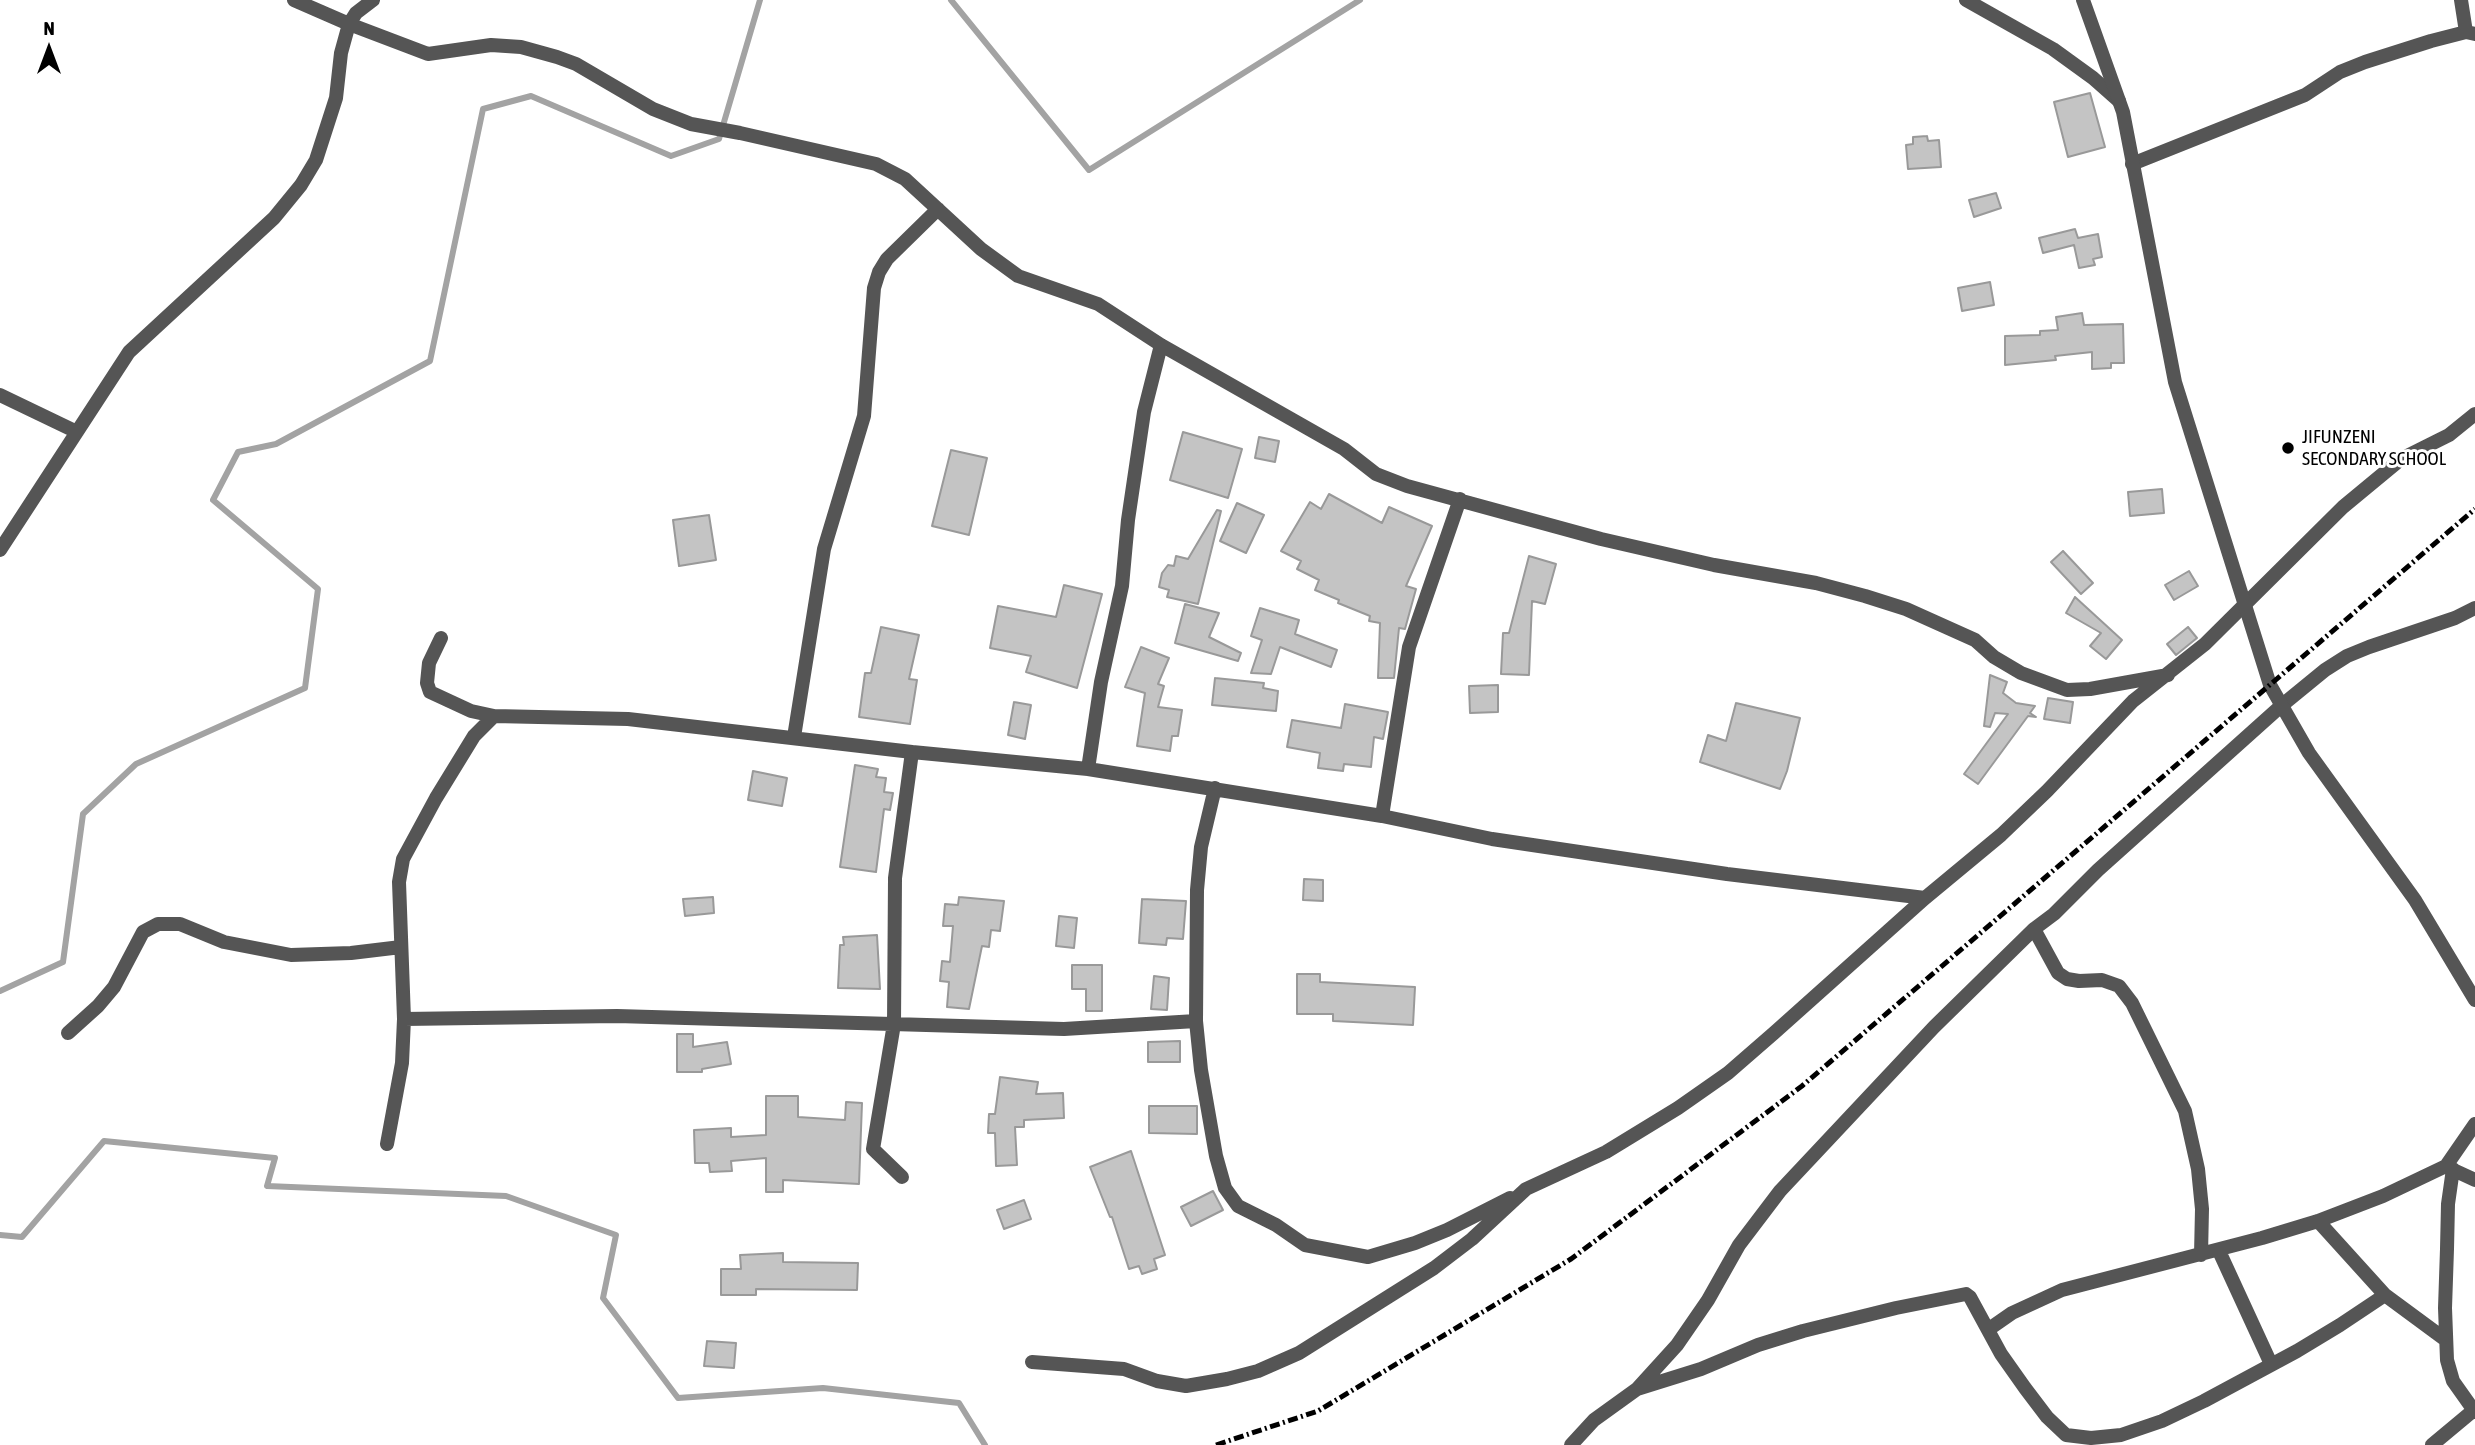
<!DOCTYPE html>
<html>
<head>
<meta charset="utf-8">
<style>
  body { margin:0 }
  #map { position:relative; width:2475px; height:1445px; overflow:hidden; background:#fff; font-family:"Asap Condensed",sans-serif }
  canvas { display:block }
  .north { position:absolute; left:14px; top:14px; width:70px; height:70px; -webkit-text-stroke:5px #fff; paint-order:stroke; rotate:0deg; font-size:19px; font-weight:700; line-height:28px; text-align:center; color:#000 }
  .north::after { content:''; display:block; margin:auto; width:24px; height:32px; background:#000; clip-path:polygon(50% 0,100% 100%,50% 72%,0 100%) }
</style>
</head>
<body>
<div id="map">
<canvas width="2475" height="1445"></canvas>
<div class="north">N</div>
</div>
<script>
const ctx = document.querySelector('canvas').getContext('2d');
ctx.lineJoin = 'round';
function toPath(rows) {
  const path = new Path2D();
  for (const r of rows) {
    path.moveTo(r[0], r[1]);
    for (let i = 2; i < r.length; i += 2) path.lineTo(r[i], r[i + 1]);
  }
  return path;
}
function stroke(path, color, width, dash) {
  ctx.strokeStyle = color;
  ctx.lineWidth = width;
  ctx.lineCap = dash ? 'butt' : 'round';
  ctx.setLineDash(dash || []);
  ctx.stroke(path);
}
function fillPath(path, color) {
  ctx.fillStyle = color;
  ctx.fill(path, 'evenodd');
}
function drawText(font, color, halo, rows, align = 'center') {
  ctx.font = font + ' "Asap Condensed",sans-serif';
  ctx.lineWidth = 6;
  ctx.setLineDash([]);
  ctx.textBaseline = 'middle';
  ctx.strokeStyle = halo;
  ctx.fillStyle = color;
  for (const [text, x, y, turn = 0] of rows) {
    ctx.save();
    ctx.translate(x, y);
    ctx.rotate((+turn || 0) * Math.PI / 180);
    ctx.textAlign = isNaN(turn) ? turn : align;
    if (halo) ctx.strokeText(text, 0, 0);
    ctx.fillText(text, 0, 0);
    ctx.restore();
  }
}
stroke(toPath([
  [951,0,1089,170,1360,0],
  [0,991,63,962,83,814,136,764,305,688,318,589,213,500,238,452,276,444,430,361,483,109,531,96,671,156,719,139,760,0],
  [0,1235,22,1237,104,1141,275,1158,267,1186,506,1196,616,1235,603,1298,678,1398,823,1388,959,1403,985,1445]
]), '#a3a3a3', 6);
const building = toPath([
  [2090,93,2105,147,2068,157,2054,102,2090,93],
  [1927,136,1928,141,1939,140,1941,167,1908,169,1906,145,1913,144,1913,137,1927,136],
  [1996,193,2001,208,1974,217,1969,200,1996,193],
  [2075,229,2078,238,2098,234,2102,257,2093,259,2095,265,2079,268,2074,245,2043,253,2039,238,2075,229],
  [1990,282,1994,305,1962,311,1958,288,1990,282],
  [2082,313,2084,325,2123,324,2124,363,2111,363,2111,368,2092,369,2092,352,2055,356,2056,360,2005,365,2005,336,2040,335,2040,331,2058,330,2056,317,2082,313],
  [1183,432,1242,449,1228,498,1170,480,1183,432],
  [1259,437,1279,441,1275,462,1255,458,1259,437],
  [951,450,987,458,969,535,932,526,951,450],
  [2162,489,2164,513,2130,516,2128,492,2162,489],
  [1329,494,1382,523,1389,507,1432,526,1406,586,1416,589,1405,629,1399,628,1394,678,1378,678,1380,623,1369,621,1370,616,1338,603,1339,600,1315,590,1319,580,1297,569,1301,561,1281,551,1310,502,1321,509,1329,494],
  [1237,503,1264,515,1246,553,1220,541,1237,503],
  [1217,510,1221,511,1198,604,1167,597,1169,590,1159,587,1162,573,1168,565,1174,566,1176,556,1188,559,1217,510],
  [709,515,716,560,679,566,673,520,709,515],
  [2063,551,2093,583,2081,594,2051,562,2063,551],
  [1529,556,1556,564,1545,604,1532,601,1529,675,1501,674,1503,633,1509,633,1529,556],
  [2189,571,2198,586,2174,600,2165,585,2189,571],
  [1064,585,1102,594,1077,688,1026,672,1031,656,990,648,998,606,1056,617,1064,585],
  [2075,597,2122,640,2106,659,2090,646,2101,633,2066,613,2075,597],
  [1185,604,1219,613,1209,637,1241,653,1238,661,1175,643,1185,604],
  [1260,608,1299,620,1295,634,1337,650,1331,667,1280,647,1271,674,1251,673,1262,640,1251,636,1260,608],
  [881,627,919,635,909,679,917,680,910,724,859,717,865,673,871,673,881,627],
  [2188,627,2197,638,2176,655,2167,644,2188,627],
  [1141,647,1169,658,1158,684,1164,686,1158,707,1182,710,1178,736,1172,736,1170,751,1137,746,1145,693,1125,687,1141,647],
  [1990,675,2007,682,2003,693,2016,703,2035,706,2030,713,2036,717,2028,716,1978,784,1964,774,2008,714,1995,713,1990,727,1984,726,1990,675],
  [1215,678,1264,683,1263,688,1278,691,1276,711,1212,705,1215,678],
  [1498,685,1498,712,1470,713,1469,686,1498,685],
  [2048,698,2073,702,2070,723,2044,719,2048,698],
  [1014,702,1031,705,1025,739,1008,735,1014,702],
  [1736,703,1800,718,1787,771,1780,789,1700,762,1708,735,1726,741,1736,703],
  [1345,704,1388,712,1383,739,1374,737,1371,767,1344,764,1343,771,1318,768,1320,753,1287,747,1292,720,1341,728,1345,704],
  [855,765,878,769,876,777,886,778,884,792,893,793,890,810,884,809,876,872,840,867,855,765],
  [753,771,787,778,782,806,748,800,753,771],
  [1304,879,1323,880,1323,901,1303,900,1304,879],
  [713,897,714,913,685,916,683,899,713,897],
  [959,897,1004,901,1000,931,991,930,989,947,982,946,969,1009,947,1007,949,982,940,981,942,961,950,962,953,926,943,926,945,904,958,905,959,897],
  [1142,899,1186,901,1183,939,1167,938,1166,945,1139,943,1142,899],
  [1059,916,1077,918,1074,948,1056,946,1059,916],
  [877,935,880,989,838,988,840,945,844,945,843,937,877,935],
  [1072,965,1102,965,1102,1011,1086,1011,1086,989,1072,989,1072,965],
  [1297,974,1320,974,1320,982,1415,987,1413,1025,1333,1021,1333,1014,1297,1014,1297,974],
  [1154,976,1169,978,1167,1010,1151,1009,1154,976],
  [677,1034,693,1034,693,1047,727,1042,731,1064,702,1069,702,1072,677,1072,677,1034],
  [1180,1041,1180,1062,1148,1062,1148,1042,1180,1041],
  [1000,1077,1038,1082,1036,1094,1063,1093,1064,1118,1024,1120,1024,1127,1015,1127,1017,1165,996,1166,995,1133,988,1133,989,1114,995,1114,1000,1077],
  [766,1096,798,1096,798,1117,845,1120,846,1102,862,1103,859,1184,783,1180,783,1192,766,1192,766,1158,731,1161,732,1171,710,1172,709,1163,695,1163,694,1130,731,1128,731,1137,766,1135,766,1096],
  [1149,1106,1197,1106,1197,1134,1149,1133,1149,1106],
  [1131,1151,1165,1255,1154,1259,1157,1269,1142,1274,1139,1266,1129,1269,1112,1217,1110,1217,1090,1167,1131,1151],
  [1213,1191,1223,1210,1191,1226,1181,1207,1213,1191],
  [1024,1200,1031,1219,1004,1229,997,1210,1024,1200],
  [783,1253,783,1262,858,1263,857,1290,756,1289,756,1295,721,1295,721,1269,741,1269,740,1255,783,1253],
  [707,1341,736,1343,734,1368,704,1366,707,1341]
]);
fillPath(building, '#c4c4c4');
stroke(building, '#999', 2);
stroke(toPath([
  [294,0,349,24,428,54,491,45,521,47,557,57,576,64,653,109,691,124,740,133,876,164,905,179,981,249,1018,276,1098,304,1161,345,1344,449,1376,474,1407,486,1601,539,1714,565,1816,583,1865,596,1906,609,1975,640,1994,657,2021,673,2067,690,2090,689,2168,675],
  [1966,0,2053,49,2093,78,2119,101],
  [2461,0,2466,32],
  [2132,164,2305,95,2340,72,2365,62,2431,41,2466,32,2475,34],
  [0,395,77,432],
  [0,550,129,352,274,218,301,185,316,160,336,98,341,53,349,24,356,13,373,0],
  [441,638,429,663,427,683,430,692,471,711,494,716,628,719,912,752,1088,769,1382,816,1492,839,1727,874,1925,898],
  [794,737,824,549,864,416,874,288,879,272,887,259,938,209],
  [1088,769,1101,682,1122,586,1128,520,1144,412,1161,345],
  [1215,788,1201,847,1197,890,1196,1021,1201,1070,1216,1156,1225,1188,1238,1206,1276,1225,1305,1245,1368,1257,1415,1243,1447,1230,1510,1198],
  [1382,816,1409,647,1460,499],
  [2034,929,2058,973,2067,979,2079,981,2102,980,2119,986,2132,1003,2185,1111,2198,1169,2202,1209,2201,1255],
  [404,1019,617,1016,1064,1029,1196,1021],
  [68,1033,98,1006,114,987,143,932,158,924,180,924,224,942,291,955,351,953,401,947],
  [387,1144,402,1063,404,1019,399,882,403,859,436,798,474,736,494,716],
  [2447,1167,2475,1180],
  [2453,1169,2448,1204,2447,1249,2445,1308,2447,1360,2453,1381,2475,1412],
  [902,1177,873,1149,894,1024,895,878,912,752],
  [2318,1221,2385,1295,2446,1340],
  [2219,1251,2271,1364],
  [1989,1329,2012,1313,2062,1290,2262,1238,2318,1221,2383,1196,2446,1166,2475,1124],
  [1032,1362,1124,1369,1157,1381,1186,1386,1227,1379,1258,1371,1299,1353,1434,1268,1472,1239,1526,1189,1606,1152,1678,1108,1728,1073,1774,1033,1925,898,2001,835,2047,791,2133,701,2205,644,2343,507,2401,459,2449,435,2475,414],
  [1637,1389,1701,1369,1758,1345,1803,1331,1896,1308,1966,1294,1970,1297,2001,1354,2025,1388,2047,1417,2066,1435,2091,1438,2121,1435,2162,1421,2204,1401,2297,1351,2340,1325,2385,1295],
  [1571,1445,1594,1420,1637,1389,1677,1345,1708,1300,1739,1245,1780,1191,1934,1027,2034,929,2054,914,2098,870,2281,706,2325,670,2347,656,2369,647,2455,618,2475,608],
  [2432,1445,2474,1410]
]), '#555', 14);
stroke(toPath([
  [2083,0,2123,112,2175,382,2270,685,2309,753,2415,900,2475,1000]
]), '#555', 14);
stroke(toPath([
  [1216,1445,1318,1411,1571,1259,1802,1086,2475,509]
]), '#000', 5, [10, 3.5, 2, 3.5]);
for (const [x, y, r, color] of [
  [2288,448,7,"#000"]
]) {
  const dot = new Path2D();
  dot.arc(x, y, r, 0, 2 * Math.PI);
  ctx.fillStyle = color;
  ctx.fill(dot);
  stroke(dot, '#fff', 2.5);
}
drawText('19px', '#000', '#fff', [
  ["JIFUNZENI",2302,437],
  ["SECONDARY SCHOOL",2302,459]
], 'left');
</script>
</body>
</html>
